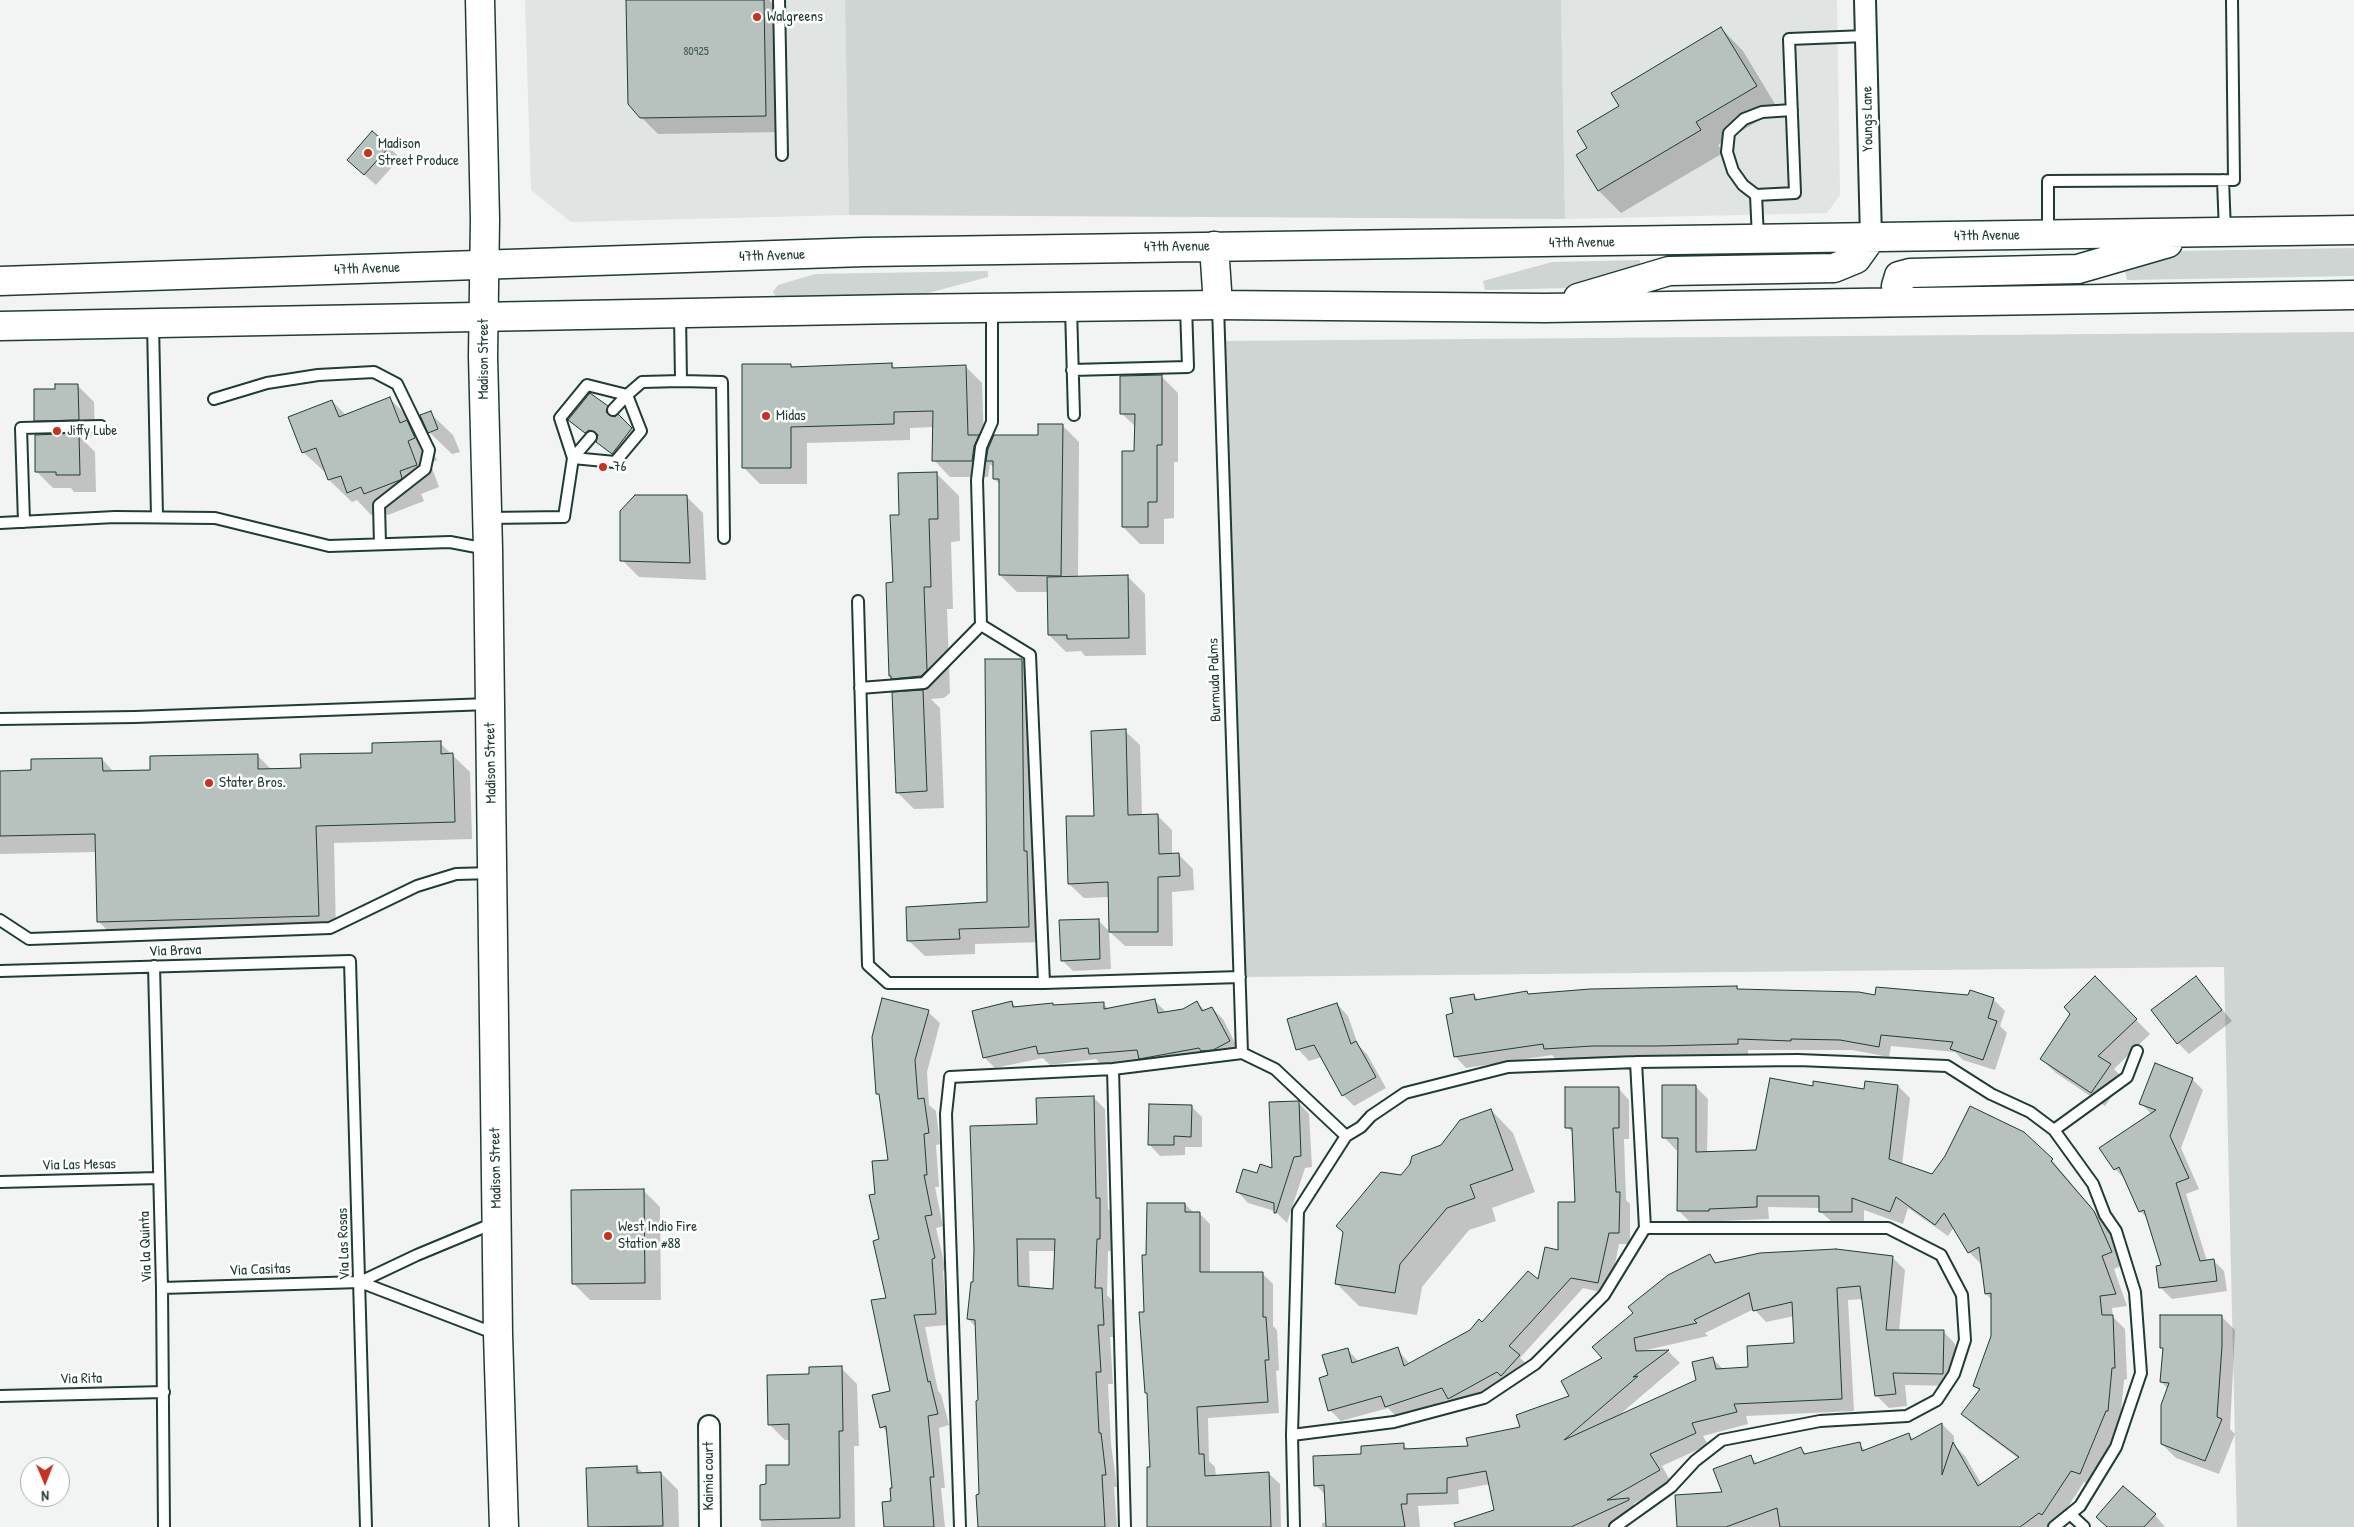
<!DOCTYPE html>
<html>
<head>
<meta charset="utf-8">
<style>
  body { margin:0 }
  #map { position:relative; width:2354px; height:1527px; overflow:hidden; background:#f2f3f3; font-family:"Patrick Hand",sans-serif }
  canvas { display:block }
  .north { position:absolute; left:20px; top:1457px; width:50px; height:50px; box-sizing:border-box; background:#fff; border:1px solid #a5b1ae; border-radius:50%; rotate:179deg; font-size:14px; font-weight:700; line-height:20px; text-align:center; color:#1f3d34 }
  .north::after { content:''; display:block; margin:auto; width:18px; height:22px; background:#c8321e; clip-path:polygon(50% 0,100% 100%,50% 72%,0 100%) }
</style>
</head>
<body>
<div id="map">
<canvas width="2354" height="1527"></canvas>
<div class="north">N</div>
</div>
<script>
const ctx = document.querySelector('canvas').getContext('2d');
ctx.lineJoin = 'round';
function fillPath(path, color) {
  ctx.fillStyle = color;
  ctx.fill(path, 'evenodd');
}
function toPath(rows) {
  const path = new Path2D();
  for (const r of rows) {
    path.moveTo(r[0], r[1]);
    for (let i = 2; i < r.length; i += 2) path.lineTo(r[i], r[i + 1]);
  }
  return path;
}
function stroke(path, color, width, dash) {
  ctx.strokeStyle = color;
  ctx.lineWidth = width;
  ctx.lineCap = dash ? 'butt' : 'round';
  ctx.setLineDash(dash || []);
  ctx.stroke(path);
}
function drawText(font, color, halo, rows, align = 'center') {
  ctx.font = font + ' "Patrick Hand",sans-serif';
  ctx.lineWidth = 5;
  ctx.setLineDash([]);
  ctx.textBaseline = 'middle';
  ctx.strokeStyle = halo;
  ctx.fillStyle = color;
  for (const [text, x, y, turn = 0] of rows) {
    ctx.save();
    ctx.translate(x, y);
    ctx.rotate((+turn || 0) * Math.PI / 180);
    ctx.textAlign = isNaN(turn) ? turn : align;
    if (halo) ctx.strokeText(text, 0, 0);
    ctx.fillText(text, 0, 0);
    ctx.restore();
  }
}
fillPath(toPath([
  [525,0,845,0,849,215,571,222,531,190],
  [1561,0,1837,0,1840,195,1827,213,1565,219]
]), '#e0e4e3');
fillPath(toPath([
  [845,0,1561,0,1565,219,849,215],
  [2354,248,2354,276,2127,280,2124,266,2176,251],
  [1640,260,1641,268,1570,288,1485,290,1483,281,1552,262],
  [988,271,988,277,917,296,778,299,773,292,778,285,815,274],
  [2354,332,2354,1527,2237,1527,2224,967,1240,977,1219,341]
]), '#ced5d3');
fillPath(toPath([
  [627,0,769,0,780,11,783,132,658,134,641,117],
  [1721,28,1743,51,1778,109,1718,145,1723,153,1621,213,1599,191,1588,149,1620,107],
  [389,147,400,158,376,185,360,171],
  [790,365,793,368,892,365,896,369,965,366,982,383,984,442,989,448,1040,437,1062,425,1079,442,1078,578,1128,577,1145,594,1146,655,1085,656,1081,651,1066,652,1049,635,1049,592,1017,592,1000,575,1001,485,994,479,994,468,990,464,988,477,950,477,934,460,934,427,910,428,910,440,807,443,807,484,760,484,743,467],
  [1161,376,1178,393,1178,462,1174,462,1174,518,1164,519,1164,544,1140,544,1123,527,1136,452,1136,427,1121,413],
  [77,385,94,402,95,436,80,437,95,452,96,492,74,492,71,488,53,488,36,471,51,435,36,420,56,390],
  [390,399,412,421,429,444,437,460,430,463,439,487,421,494,424,501,388,515,382,510,371,515,357,500,352,502,329,480,327,474,303,452,332,401,346,415],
  [607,407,612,412,611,417,618,416,637,434,618,458,603,447,599,436,595,435,591,438,570,420],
  [430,413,453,435,460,452,452,454,429,432],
  [936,473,959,496,960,541,951,542,953,609,947,609,950,693,944,698,931,699,940,708,944,808,914,809,897,792,907,692,890,675,894,583,901,516],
  [686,496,703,513,706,580,639,577,622,560],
  [1022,660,1038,676,1039,865,1045,942,975,944,975,954,925,956,908,940,988,904],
  [1125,731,1140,745,1142,816,1157,815,1172,830,1172,855,1178,854,1193,869,1194,890,1172,892,1173,946,1125,946,1110,932,1110,897,1084,898,1069,884],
  [440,743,470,772,472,839,334,843,336,933,116,939,98,921,96,852,0,854,0,772,32,772,102,759,114,772,152,771,257,755,272,770,302,769],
  [1098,920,1109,931,1111,969,1073,971,1062,960],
  [2095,978,2150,1034,2114,1069,2124,1079,2105,1106,2056,1073,2041,1059],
  [2196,978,2232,1021,2189,1054,2178,1043],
  [1737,988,1739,990,1994,1000,2005,1011,2000,1026,2007,1033,1995,1070,1963,1060,1955,1052,1891,1046,1889,1057,1852,1050,1748,1050,1748,1054,1556,1059,1552,1055,1466,1068,1455,1056,1454,1014,1474,995,1479,1000,1527,992,1530,995],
  [1155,1001,1166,1012,1183,1010,1197,1003,1206,1011,1212,1008,1223,1019,1240,1053,1224,1060,1213,1062,1210,1059,1151,1069,1143,1061,1101,1065,1096,1059,1050,1065,1043,1058,995,1068,984,1057,1012,1003,1017,1008,1053,1004,1055,1007,1103,1004,1109,1009],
  [1337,1004,1348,1016,1358,1045,1367,1054,1386,1088,1354,1106,1343,1095,1322,1057,1309,1061,1298,1049],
  [928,1012,940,1023,927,1072,929,1105,936,1111,940,1144,936,1145,939,1187,935,1187,943,1226,936,1228,946,1270,943,1271,947,1325,925,1327,938,1391,941,1394,949,1425,939,1428,945,1488,941,1488,945,1527,885,1527,892,1502,893,1489,888,1433,882,1427,891,1392,888,1299,876,1195,890,1161,881,1097,877,1093],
  [2192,1079,2203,1090,2181,1148,2199,1189,2186,1194,2207,1261,2213,1260,2224,1271,2227,1291,2172,1299,2161,1288,2163,1266,2148,1219,2140,1211,2127,1181,2115,1169,2101,1148,2152,1115,2141,1103],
  [1866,1082,1898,1086,1910,1098,1902,1165,1933,1176,2052,1160,2106,1225,2123,1265,2114,1269,2127,1306,2112,1308,2113,1317,2125,1329,2127,1379,2124,1380,2120,1423,2118,1423,2092,1486,2084,1482,2055,1527,2052,1525,2049,1527,1678,1527,1723,1493,1750,1456,1758,1464,1800,1448,1807,1455,1859,1444,1866,1451,1908,1434,1914,1440,1942,1424,1954,1436,1954,1445,1965,1456,1982,1485,2019,1459,1975,1426,1963,1414,1980,1391,1974,1386,1992,1337,1992,1300,1986,1294,1982,1265,1969,1252,1954,1227,1948,1236,1908,1208,1903,1224,1864,1210,1864,1224,1833,1223,1820,1211,1820,1208,1768,1207,1769,1219,1721,1221,1721,1223,1691,1223,1678,1210,1679,1150,1676,1150,1664,1137,1695,1086,1708,1099,1707,1153,1757,1151,1814,1088,1865,1090],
  [1618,1088,1629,1100,1629,1139,1624,1139,1626,1200,1630,1204,1630,1244,1619,1244,1609,1294,1583,1288,1520,1358,1530,1367,1513,1386,1510,1382,1460,1410,1450,1399,1397,1417,1388,1408,1341,1421,1330,1410,1329,1376,1347,1349,1359,1362,1397,1349,1410,1364,1482,1323,1539,1282,1559,1251,1577,1204,1574,1134,1567,1127],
  [1093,1097,1105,1109,1108,1209,1112,1212,1112,1251,1108,1251,1107,1295,1114,1302,1116,1337,1110,1337,1113,1384,1108,1384,1111,1444,1117,1487,1114,1487,1117,1527,979,1527,980,1496,976,1327,968,1319,974,1284,971,1127,1038,1125],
  [1029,1251,1056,1251,1055,1291,1030,1288],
  [1298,1102,1309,1114,1312,1167,1305,1168,1287,1223,1275,1211,1248,1203,1237,1191,1258,1175,1273,1170],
  [1191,1106,1202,1117,1202,1147,1185,1147,1185,1155,1160,1156,1149,1144],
  [1491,1110,1513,1133,1535,1192,1492,1208,1496,1221,1469,1230,1422,1287,1417,1315,1359,1306,1336,1283,1402,1177,1412,1165],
  [643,1190,660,1207,661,1300,590,1300,573,1283],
  [1185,1204,1194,1213,1199,1213,1210,1224,1210,1273,1262,1273,1273,1284,1273,1326,1277,1330,1279,1370,1276,1371,1279,1413,1208,1418,1209,1461,1215,1467,1216,1477,1268,1473,1280,1484,1281,1527,1149,1527,1152,1468,1149,1395,1146,1393,1147,1256],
  [1710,1256,1718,1264,1892,1257,1905,1270,1899,1331,1943,1331,1955,1344,1955,1386,1905,1385,1907,1406,1889,1408,1877,1396,1863,1299,1848,1300,1854,1411,1746,1416,1748,1424,1703,1436,1708,1445,1662,1466,1671,1482,1633,1504,1641,1513,1610,1527,1475,1527,1495,1511,1490,1484,1458,1490,1459,1504,1418,1506,1420,1527,1322,1527,1322,1523,1327,1522,1326,1496,1316,1485,1363,1455,1403,1445,1409,1450,1469,1447,1522,1428,1571,1397,1604,1359],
  [1754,1309,1766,1322,1794,1316,1795,1344,1749,1368,1724,1370,1712,1358,1698,1381,1618,1416,1680,1363,1668,1351,1642,1351,1708,1336,1705,1333],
  [2221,1316,2235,1330,2230,1429,2235,1434,2219,1474,2176,1458,2162,1444,2168,1389,2161,1382,2164,1350,2161,1348],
  [841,1368,857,1384,859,1446,854,1446,855,1527,761,1527,761,1486,767,1486,791,1466,790,1440,785,1440,769,1424,810,1375],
  [637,1467,644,1474,661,1473,678,1490,679,1527,590,1527,588,1469],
  [2155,1515,2165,1527,2108,1527]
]), '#0003');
const building = toPath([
  [626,0,764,0,766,116,640,118,628,104,626,0],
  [1721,27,1757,86,1696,122,1701,130,1598,191,1576,155,1587,148,1577,131,1619,106,1611,93,1721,27],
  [372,131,390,146,364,175,347,160,372,131],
  [892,363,892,368,966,365,968,435,979,435,974,446,972,461,932,461,933,411,894,412,894,424,791,427,791,468,742,468,742,364,791,364,791,367,892,363],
  [1162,375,1162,445,1157,445,1157,502,1148,502,1148,527,1122,527,1122,451,1134,451,1135,414,1120,414,1120,376,1162,375],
  [55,384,78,384,79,420,34,421,34,389,55,389,55,384],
  [590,393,608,406,606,412,609,415,615,417,618,414,632,428,612,454,596,442,598,435,595,432,589,430,585,433,568,420,590,393],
  [390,397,400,423,407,420,415,438,408,441,417,465,400,471,402,478,400,480,364,494,361,487,347,493,341,476,328,480,316,448,302,453,288,417,332,400,339,417,390,397],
  [431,411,438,429,428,433,420,415,431,411],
  [1038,424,1063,424,1061,576,999,575,999,479,993,479,993,461,986,461,988,449,994,435,1038,435,1038,424],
  [79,433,80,475,56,475,56,472,35,472,35,435,79,433],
  [937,472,938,519,929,519,931,587,924,587,927,670,921,676,891,679,891,676,889,676,886,583,893,582,890,515,899,515,898,473,937,472],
  [635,495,687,495,690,563,620,561,620,511,635,495],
  [1128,575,1129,638,1067,639,1067,635,1048,635,1047,577,1128,575],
  [985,659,1022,659,1024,851,1027,851,1029,927,959,929,960,939,907,941,906,907,987,902,985,659],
  [923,690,927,791,896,793,892,692,923,690],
  [1126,729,1128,815,1158,814,1159,854,1179,853,1180,876,1158,877,1158,932,1109,932,1108,882,1068,884,1066,816,1094,816,1091,731,1126,729],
  [441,741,441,754,453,753,455,822,316,826,319,916,97,922,95,834,0,836,0,771,31,770,31,759,102,758,103,771,150,770,150,756,258,754,258,769,301,768,300,754,372,753,372,743,441,741],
  [1099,919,1100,959,1061,961,1059,920,1099,919],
  [2095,976,2137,1019,2098,1056,2111,1064,2091,1093,2040,1059,2070,1014,2064,1007,2095,976],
  [2196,976,2222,1010,2177,1044,2151,1010,2196,976],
  [1737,986,1737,989,1859,992,1875,995,1876,987,1968,995,1970,990,1994,998,1988,1018,1997,1021,1983,1060,1950,1049,1953,1042,1881,1035,1879,1047,1840,1040,1791,1039,1791,1041,1738,1039,1738,1044,1657,1046,1593,1046,1544,1049,1543,1044,1454,1057,1446,1015,1453,1013,1450,998,1474,994,1475,1000,1527,991,1528,994,1590,989,1737,986],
  [882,998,929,1010,915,1060,918,1099,924,1098,929,1133,924,1134,927,1175,924,1175,932,1215,925,1216,935,1258,932,1259,936,1314,914,1315,928,1382,930,1381,938,1414,928,1416,934,1477,930,1477,934,1527,884,1527,882,1502,891,1501,890,1488,892,1488,886,1426,880,1428,872,1395,890,1391,871,1300,886,1298,873,1241,879,1239,869,1195,875,1194,872,1161,888,1160,879,1094,876,1094,872,1037,882,998],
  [1155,999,1158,1013,1183,1009,1197,1001,1202,1011,1212,1007,1230,1041,1213,1050,1201,1051,1199,1048,1139,1059,1137,1050,1089,1054,1088,1048,1038,1054,1036,1046,983,1058,972,1011,1012,1001,1013,1007,1053,1003,1053,1005,1104,1002,1104,1009,1155,999],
  [1337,1003,1351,1044,1356,1041,1376,1077,1342,1096,1314,1045,1296,1050,1287,1019,1337,1003],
  [2155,1063,2193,1078,2170,1136,2189,1178,2176,1183,2200,1261,2214,1259,2217,1281,2159,1288,2156,1266,2161,1265,2144,1210,2139,1212,2119,1167,2114,1170,2099,1148,2156,1110,2139,1104,2155,1063],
  [1770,1078,1813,1086,1813,1081,1864,1089,1865,1081,1898,1085,1889,1159,1932,1174,1945,1156,1970,1106,2024,1132,2053,1159,2051,1161,2094,1211,2112,1252,2102,1256,2116,1294,2100,1296,2102,1315,2113,1315,2115,1368,2112,1368,2108,1411,2106,1411,2080,1474,2071,1471,2042,1515,2039,1513,2020,1527,1780,1527,1777,1508,1726,1527,1677,1527,1675,1495,1722,1492,1713,1469,1751,1455,1754,1464,1801,1447,1804,1454,1860,1442,1862,1451,1909,1433,1911,1440,1942,1423,1942,1475,1953,1442,1978,1486,2019,1457,1961,1414,1980,1389,1973,1386,1991,1336,1991,1293,1985,1294,1979,1247,1968,1253,1944,1213,1935,1225,1896,1197,1890,1212,1852,1198,1852,1212,1819,1212,1819,1196,1757,1196,1757,1207,1709,1209,1709,1211,1677,1211,1678,1138,1662,1138,1662,1085,1696,1085,1696,1152,1756,1150,1770,1078],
  [1565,1087,1619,1087,1619,1128,1613,1128,1616,1192,1620,1192,1619,1233,1609,1233,1598,1283,1571,1278,1509,1346,1520,1355,1501,1376,1497,1372,1448,1399,1442,1388,1385,1407,1381,1396,1328,1411,1319,1378,1328,1375,1322,1355,1348,1348,1352,1363,1398,1347,1404,1366,1470,1330,1479,1319,1482,1322,1528,1271,1538,1279,1545,1247,1558,1250,1558,1202,1575,1202,1572,1128,1565,1128,1565,1087],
  [1094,1096,1096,1198,1100,1198,1100,1239,1097,1239,1095,1288,1102,1288,1104,1325,1098,1325,1101,1372,1096,1372,1099,1433,1101,1433,1106,1475,1102,1475,1105,1527,978,1527,976,1495,979,1494,976,1401,978,1400,975,1320,967,1319,971,1282,973,1282,974,1249,970,1126,1037,1124,1036,1098,1094,1096],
  [1017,1239,1055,1239,1053,1289,1018,1286,1017,1239],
  [1299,1101,1301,1156,1294,1157,1276,1213,1274,1213,1274,1203,1236,1192,1243,1169,1257,1173,1260,1164,1272,1168,1269,1102,1299,1101],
  [1149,1104,1192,1105,1191,1137,1174,1136,1174,1145,1148,1145,1149,1104],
  [1491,1109,1513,1170,1470,1185,1475,1198,1447,1208,1400,1264,1395,1293,1335,1284,1343,1232,1336,1226,1381,1172,1401,1175,1410,1164,1412,1156,1441,1145,1460,1120,1491,1109],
  [644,1189,645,1283,572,1284,571,1190,644,1189],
  [1147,1203,1185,1203,1185,1212,1200,1212,1200,1272,1263,1272,1263,1317,1266,1317,1269,1360,1265,1360,1268,1402,1197,1407,1199,1454,1204,1454,1205,1476,1269,1472,1271,1527,1147,1527,1147,1467,1150,1467,1147,1393,1145,1393,1139,1312,1144,1312,1142,1255,1146,1255,1147,1203],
  [1836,1249,1893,1256,1886,1330,1944,1330,1943,1374,1893,1373,1896,1394,1875,1396,1860,1286,1837,1288,1842,1399,1734,1404,1737,1412,1692,1423,1696,1433,1650,1454,1660,1470,1607,1500,1629,1498,1629,1500,1571,1527,1455,1527,1454,1523,1494,1510,1486,1471,1447,1478,1447,1493,1407,1494,1407,1504,1401,1504,1405,1527,1326,1527,1324,1485,1314,1486,1313,1456,1361,1454,1361,1446,1404,1443,1404,1449,1468,1446,1466,1438,1520,1427,1516,1415,1569,1396,1561,1381,1602,1358,1592,1347,1633,1313,1628,1307,1668,1275,1710,1254,1715,1263,1760,1253,1836,1249],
  [1749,1293,1753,1311,1792,1302,1794,1343,1747,1346,1748,1367,1716,1369,1713,1357,1692,1362,1696,1380,1564,1440,1638,1376,1633,1377,1669,1350,1636,1351,1634,1338,1697,1323,1694,1320,1749,1293],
  [2160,1315,2222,1315,2222,1346,2217,1417,2222,1419,2205,1461,2161,1444,2161,1405,2169,1383,2160,1382,2163,1348,2160,1348,2160,1315],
  [842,1366,843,1431,839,1431,840,1518,760,1520,760,1485,766,1484,766,1465,789,1465,789,1424,768,1425,767,1375,809,1374,809,1367,842,1366],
  [637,1466,637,1473,661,1472,663,1526,588,1527,586,1468,637,1466],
  [2123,1486,2156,1514,2144,1527,2107,1527,2096,1517,2123,1486]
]);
fillPath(building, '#b7c1bd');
stroke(building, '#1f3d34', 1);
const service = toPath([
  [779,0,782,155],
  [2223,180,2225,231],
  [1756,195,1743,185,1733,171,1727,152,1729,133,1744,119,1762,112,1792,110],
  [2048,234,2048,181,2234,180,2232,0],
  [1758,238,1756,195,1795,193,1789,39,1866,36],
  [1218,306,1242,1053],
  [1071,308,1074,415],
  [680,315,681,381,722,382,724,538],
  [153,324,157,517],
  [1072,370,1188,367,1186,307],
  [214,399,267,383,318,375,374,372,397,384,429,450,425,469,379,505,380,544],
  [573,458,560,418,587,385,627,395,613,410],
  [573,458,591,437],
  [488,518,564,517,573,458,615,462,641,431,627,395,642,382,681,381],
  [24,522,21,428,101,426],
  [0,523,115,517,215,518,329,546,450,542,487,549],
  [858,601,868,965,888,983,1044,983,1240,977],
  [981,625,1030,655,1044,983],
  [860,688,924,683,981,625,977,480,981,447,992,422,992,309],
  [0,719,135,717,489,704],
  [0,920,29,939,330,928,417,886,456,874,492,873],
  [154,966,162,1288,164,1527],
  [0,971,350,961,366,1527],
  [1636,1062,1645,1228],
  [1113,1069,1125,1527],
  [2054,1130,2127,1077,2137,1051],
  [0,1182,159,1178],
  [494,1223,417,1255,360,1282,496,1334],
  [162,1288,360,1282],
  [0,1396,164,1392],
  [1292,1435,1394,1422,1484,1398,1535,1364,1604,1295,1645,1228,1888,1228,1941,1255,1962,1295,1965,1340,1954,1374,1937,1400,1907,1416,1820,1421,1722,1440,1695,1461,1671,1487,1615,1527],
  [2070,1514,2084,1527],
  [960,1527,946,1114,950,1077,1113,1069,1242,1053,1275,1069,1346,1136],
  [1294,1527,1292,1435,1298,1211,1346,1136,1361,1127,1371,1116,1405,1093,1508,1067,1636,1062,1798,1060,1947,1066,1991,1094,2030,1112,2054,1130,2093,1184,2105,1215,2116,1231,2135,1292,2141,1373,2116,1447,2080,1506,2054,1527]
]);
const minor = toPath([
  [1865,0,1871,238],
  [709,1426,710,1527]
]);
const secondary = toPath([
  [480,0,485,219,483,356,488,549,498,1334,504,1527]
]);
const primary = toPath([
  [1214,246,1218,305],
  [0,281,864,252,2354,230],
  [1578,298,1669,271,1834,268,1856,259,1871,238],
  [1910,302,1898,295,1896,286,1899,276,1910,273,2078,269,2168,243],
  [0,326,899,309,1218,305,1545,308,2354,295]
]);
stroke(service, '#1f3d34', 14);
stroke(minor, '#1f3d34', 24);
stroke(secondary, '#1f3d34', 31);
stroke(primary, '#1f3d34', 31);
stroke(service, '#fff', 10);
stroke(minor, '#fff', 20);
stroke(secondary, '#fff', 28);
stroke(primary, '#fff', 28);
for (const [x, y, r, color] of [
  [757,17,5,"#c8321e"],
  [368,153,5,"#c8321e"],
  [766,416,5,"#c8321e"],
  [57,431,5,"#c8321e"],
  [603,467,5,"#c8321e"],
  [209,783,5,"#c8321e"],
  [608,1236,5,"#c8321e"]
]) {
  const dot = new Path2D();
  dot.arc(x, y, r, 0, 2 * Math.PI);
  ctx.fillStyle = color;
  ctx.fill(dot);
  stroke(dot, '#fff', 2);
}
drawText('12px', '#455e56', null, [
  ["80925",696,52]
]);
drawText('15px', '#1f3d34', '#fff', [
  ["Walgreens",767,17],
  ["Madison",378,144],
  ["Street Produce",378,161],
  ["Midas",776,416],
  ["Jiffy Lube",67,431],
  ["76",613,467],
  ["Stater Bros.",219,783],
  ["West Indio Fire",618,1227],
  ["Station #88",618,1244]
], 'left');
drawText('15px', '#1f3d34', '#fff', [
  ["Youngs Lane",1868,119,-91],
  ["47th Avenue",1987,236,-1],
  ["47th Avenue",1582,243,-1],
  ["47th Avenue",1177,247,-1],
  ["47th Avenue",772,256,-2],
  ["47th Avenue",367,269,-2],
  ["Madison Street",484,359,-90],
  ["Burmuda Palms",1215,680,-92],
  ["Madison Street",491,763,-91],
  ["Via Brava",175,951,-2],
  ["Via Las Mesas",79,1165,-1],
  ["Madison Street",496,1168,-91],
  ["Via Las Rosas",344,1244,-92],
  ["Via la Quinta",146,1247,-92],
  ["Via Casitas",260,1270,-2],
  ["Via Rita",81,1379,-1],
  ["Kaimia court",709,1476,-90]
]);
</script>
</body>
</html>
